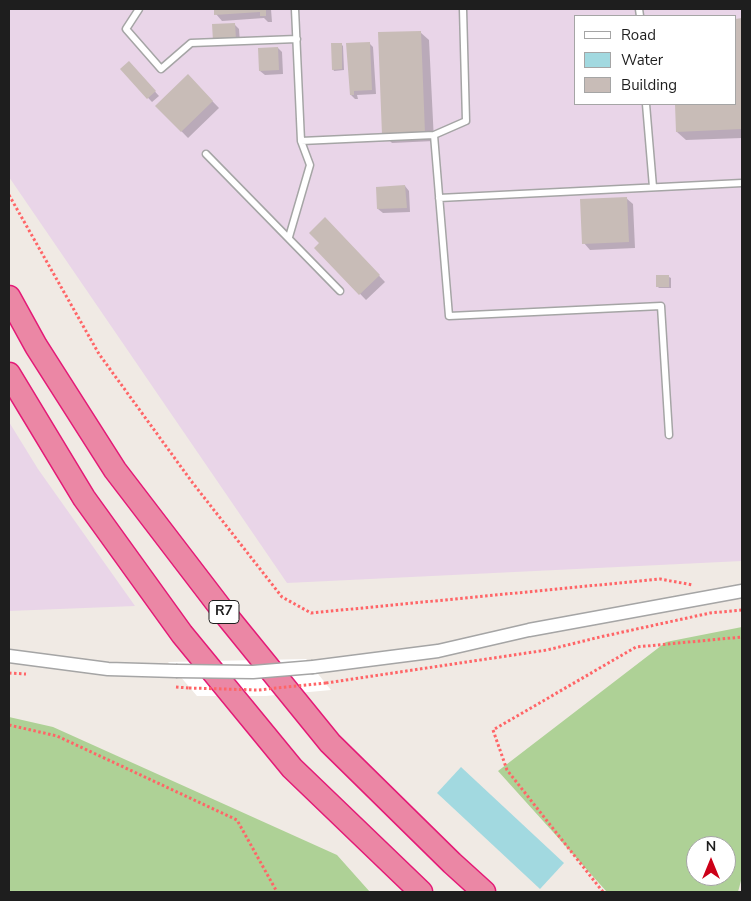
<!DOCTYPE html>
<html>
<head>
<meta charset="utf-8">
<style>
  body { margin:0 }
  #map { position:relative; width:751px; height:901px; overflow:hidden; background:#f0eae4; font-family:"Nunito Sans",sans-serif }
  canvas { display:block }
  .frame { position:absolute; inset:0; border:10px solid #1e1e1e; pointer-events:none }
  .legend { position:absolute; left:574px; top:15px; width:162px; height:90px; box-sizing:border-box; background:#fff; border:1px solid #a5a5a5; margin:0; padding:6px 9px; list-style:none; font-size:15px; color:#1e1e1e }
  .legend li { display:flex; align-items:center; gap:10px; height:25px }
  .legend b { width:25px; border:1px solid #a5a5a5 }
  .north { position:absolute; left:686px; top:836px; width:50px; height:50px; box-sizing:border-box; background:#fff; border:1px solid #a5a5a5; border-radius:50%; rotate:0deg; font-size:14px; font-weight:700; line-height:20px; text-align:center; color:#1e1e1e }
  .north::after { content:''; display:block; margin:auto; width:18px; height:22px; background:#cc0018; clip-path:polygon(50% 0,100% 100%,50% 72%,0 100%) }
</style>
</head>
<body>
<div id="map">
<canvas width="751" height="901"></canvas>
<div class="frame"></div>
<ul class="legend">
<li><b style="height:6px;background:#fff"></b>Road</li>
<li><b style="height:14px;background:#a2d9e0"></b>Water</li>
<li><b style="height:14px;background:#c8bcb7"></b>Building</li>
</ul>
<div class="north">N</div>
</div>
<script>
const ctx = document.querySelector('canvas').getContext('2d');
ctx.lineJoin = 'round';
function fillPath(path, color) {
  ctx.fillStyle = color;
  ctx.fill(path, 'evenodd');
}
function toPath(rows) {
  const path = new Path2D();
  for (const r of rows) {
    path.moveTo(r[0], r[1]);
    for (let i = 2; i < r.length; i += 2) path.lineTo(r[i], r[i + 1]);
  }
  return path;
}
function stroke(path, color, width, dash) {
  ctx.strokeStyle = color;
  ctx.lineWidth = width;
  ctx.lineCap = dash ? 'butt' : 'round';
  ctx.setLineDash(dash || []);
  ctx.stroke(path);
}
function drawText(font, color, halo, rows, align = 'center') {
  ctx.font = font + ' "Nunito Sans",sans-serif';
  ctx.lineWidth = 4.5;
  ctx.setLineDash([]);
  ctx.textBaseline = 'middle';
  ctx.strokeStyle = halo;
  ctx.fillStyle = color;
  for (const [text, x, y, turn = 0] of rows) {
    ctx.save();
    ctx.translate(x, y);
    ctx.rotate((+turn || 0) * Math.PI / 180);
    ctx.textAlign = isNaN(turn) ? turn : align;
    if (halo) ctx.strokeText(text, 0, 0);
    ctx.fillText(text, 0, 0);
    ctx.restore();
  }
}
fillPath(toPath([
  [9,9,742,9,742,561,287,583,9,177],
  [575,16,735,16,735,104,575,104],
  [9,422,38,469,135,606,9,611]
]), '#e9d5e8');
fillPath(toPath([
  [742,627,742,877,738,892,607,892,498,771,666,642],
  [696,846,726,846,726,876,696,876],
  [9,717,53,727,337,855,370,892,9,892]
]), '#aed196');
fillPath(toPath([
  [461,767,564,863,540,889,437,793]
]), '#a2d9e0');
fillPath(toPath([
  [306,659,331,690,266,696,197,696,168,662]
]), '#fff');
fillPath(toPath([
  [215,9,271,9,272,22,268,22,264,18,222,21,216,14],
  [735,20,742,20,742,138,686,140,677,132,676,104,735,104],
  [235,25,239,29,240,43,218,44],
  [420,32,429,40,434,141,392,143,384,135],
  [369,43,373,47,376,94,357,95,358,99,355,99,351,95],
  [341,44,343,46,344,70,334,71,333,69],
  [278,48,282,52,283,74,265,75,260,71],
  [129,63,159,96,152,102,122,70],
  [188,76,219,108,188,138,157,106],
  [405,186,409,191,410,212,383,213,378,209],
  [626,198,633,204,635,248,590,250,584,243],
  [325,219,385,282,366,300,316,248,321,243],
  [669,277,671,278,671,288,659,288,657,286]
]), '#0003');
fillPath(toPath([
  [214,9,266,9,266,16,260,16,260,12,214,15],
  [742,18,742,129,676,132,675,104,735,104,735,19],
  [235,23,236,39,213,41,212,24],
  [421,31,425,133,382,135,378,32],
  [370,42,372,90,354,91,354,95,350,95,346,43],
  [331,43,342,43,342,69,332,70],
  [278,47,279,70,259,71,258,48],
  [129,61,156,91,147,99,120,69],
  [188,74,213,101,181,132,155,106],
  [405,185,407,208,377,209,376,187],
  [627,197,629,242,582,244,580,199],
  [325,217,380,275,359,295,314,248,319,243,309,233],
  [656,275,669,275,669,287,656,287]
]), '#c8bcb7');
const service = toPath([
  [139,9,126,29,161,69,191,43,297,39],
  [295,9,301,141,434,135],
  [463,9,466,121,434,135,449,316,661,306,669,435],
  [639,9,640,16],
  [646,104,653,187],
  [206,154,340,291],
  [439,198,742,183],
  [289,237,310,165,301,141]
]);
const minor = toPath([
  [9,656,108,669,176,671],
  [313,667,438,651,529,630,742,591]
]);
const motorway = toPath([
  [9,297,36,346,115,470,226,615,330,743,452,863,484,892],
  [9,374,84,498,182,634,292,768,421,892]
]);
stroke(service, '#a5a5a5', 9);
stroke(minor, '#a5a5a5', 15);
stroke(motorway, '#e41a77', 25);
stroke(toPath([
  [9,195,99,354,192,482,282,597,311,613,660,579,693,585],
  [9,673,26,674],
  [326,683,547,650,600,637,710,613,742,610],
  [176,687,189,688],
  [9,725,57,736,237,820,277,892],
  [603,892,507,770,493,730,636,647,742,637]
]), '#ff6567', 3, [2.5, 2.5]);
stroke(service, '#fff', 6);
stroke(minor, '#fff', 12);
stroke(motorway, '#eb87a5', 22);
const minorBridge = toPath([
  [176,671,253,672,313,667]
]);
stroke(minorBridge, '#a5a5a5', 15, []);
stroke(toPath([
  [189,688,258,690,326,683]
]), '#ff6567', 3, [2.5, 2.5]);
stroke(minorBridge, '#fff', 12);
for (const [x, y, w] of [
  [224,612,30]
]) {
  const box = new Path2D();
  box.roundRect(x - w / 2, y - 11.5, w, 23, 4);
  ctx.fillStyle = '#fff';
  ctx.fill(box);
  stroke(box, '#1e1e1e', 1);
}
drawText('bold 14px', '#1e1e1e', null, [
  ["R7",224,612]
]);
</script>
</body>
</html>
